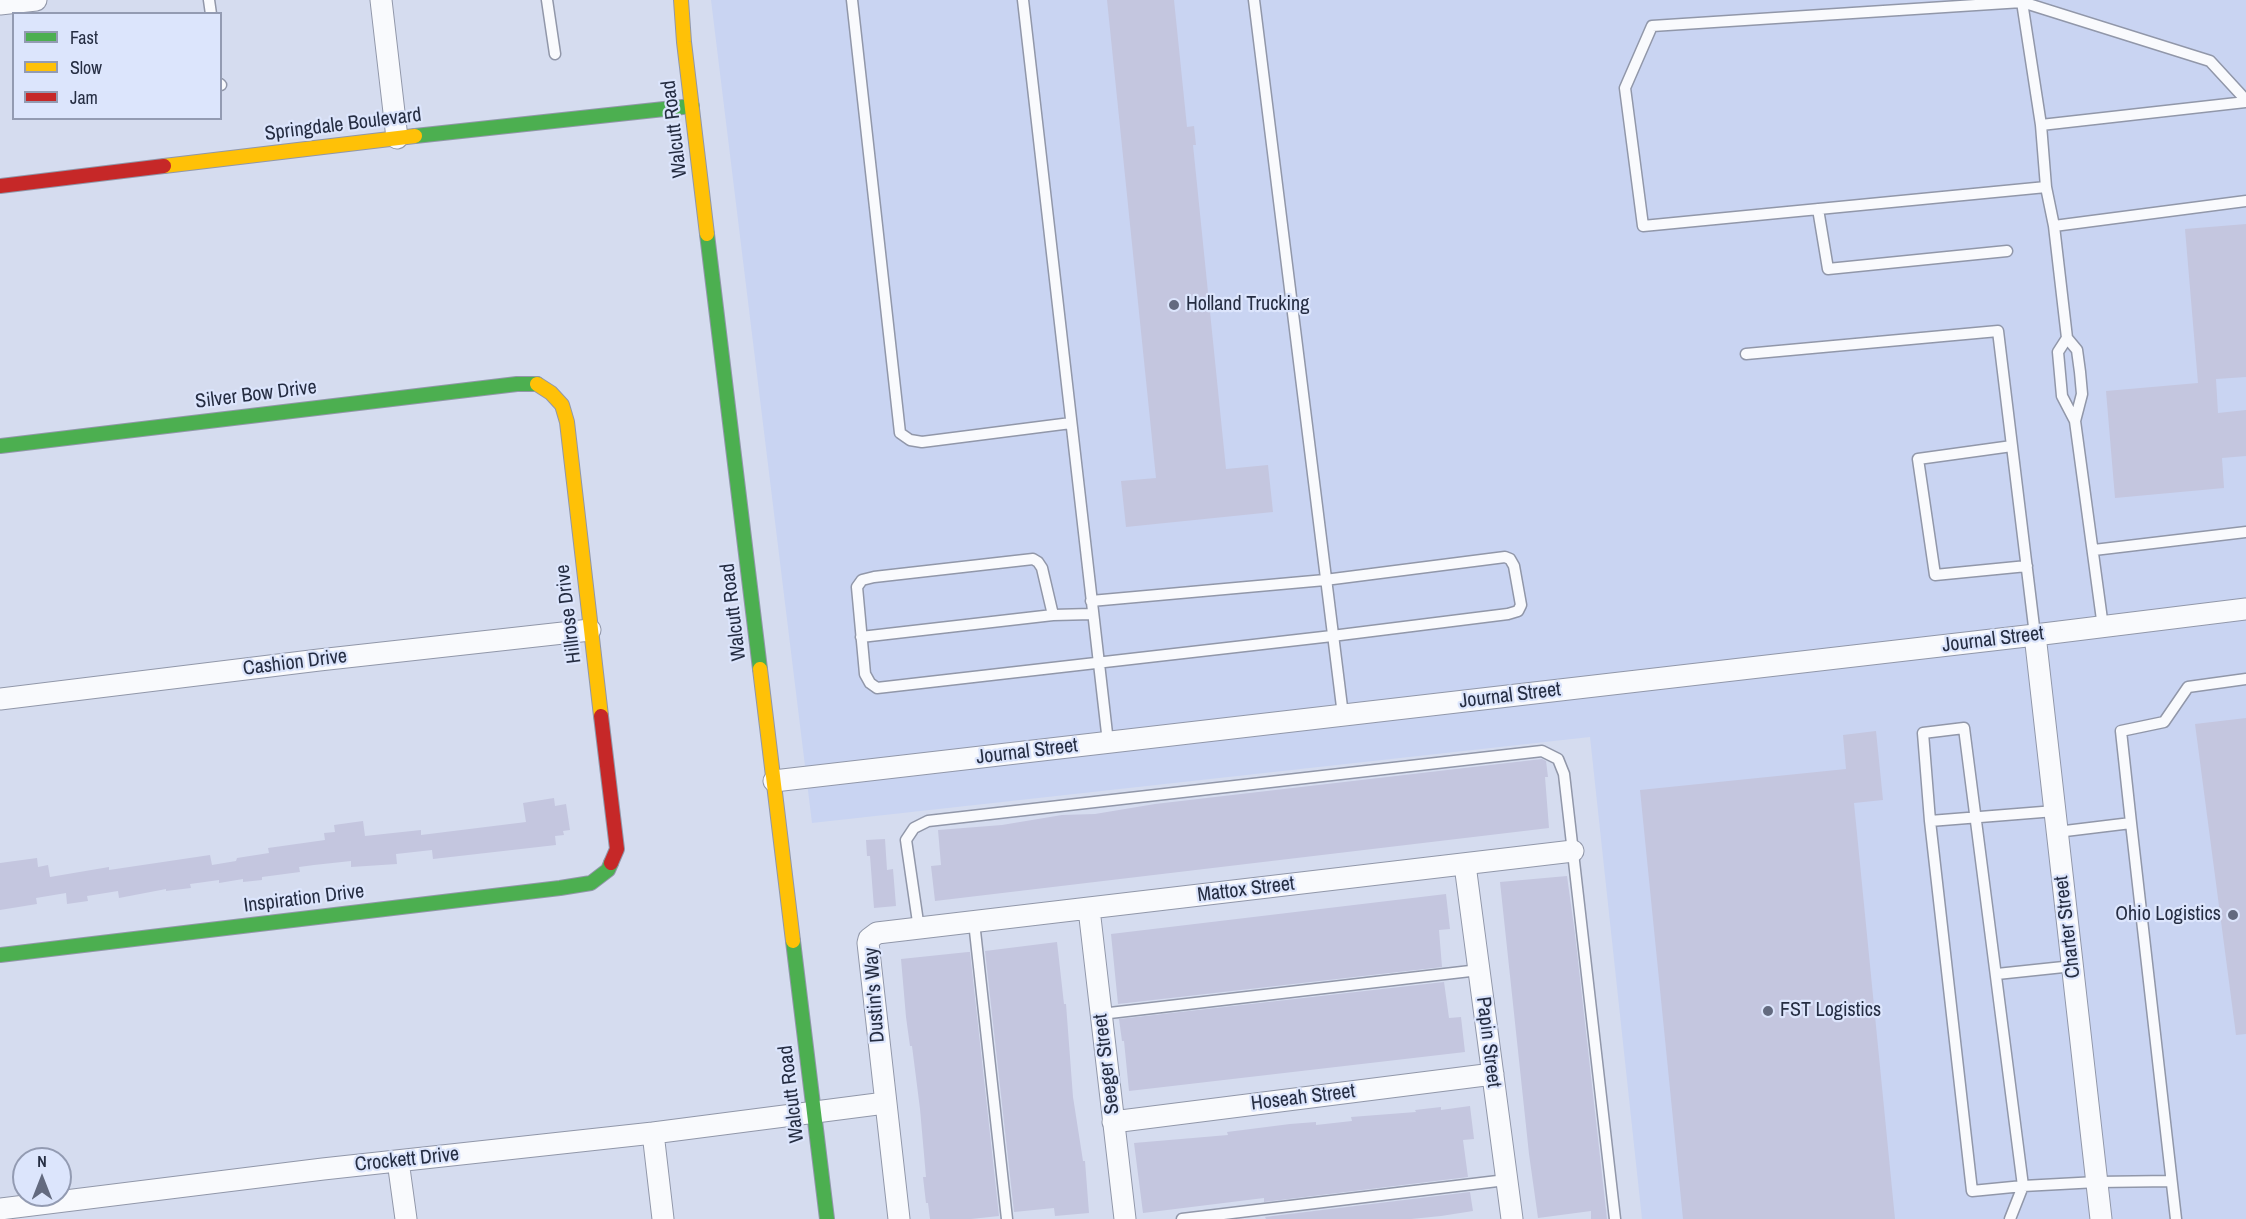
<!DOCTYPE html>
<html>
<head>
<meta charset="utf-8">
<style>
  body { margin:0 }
  #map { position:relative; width:2246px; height:1219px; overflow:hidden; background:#d5dcef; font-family:"Archivo Narrow",sans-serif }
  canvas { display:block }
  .legend { position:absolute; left:12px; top:12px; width:210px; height:108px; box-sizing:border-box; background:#dce5fc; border:2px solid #939bb2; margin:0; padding:8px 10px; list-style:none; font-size:18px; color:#252d42 }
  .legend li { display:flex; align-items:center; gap:12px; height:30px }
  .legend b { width:30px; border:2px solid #939bb2 }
  .north { position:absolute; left:12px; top:1147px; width:60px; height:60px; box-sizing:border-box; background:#dce5fc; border:2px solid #939bb2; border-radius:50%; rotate:0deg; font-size:16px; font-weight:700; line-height:24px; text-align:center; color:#252d42 }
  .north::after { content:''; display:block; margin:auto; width:21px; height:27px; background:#636a7f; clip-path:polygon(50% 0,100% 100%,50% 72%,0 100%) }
</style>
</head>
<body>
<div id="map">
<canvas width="2246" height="1219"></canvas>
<ul class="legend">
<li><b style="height:8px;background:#4caf50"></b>Fast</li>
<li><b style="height:8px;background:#ffc107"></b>Slow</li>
<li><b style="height:8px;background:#c62828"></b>Jam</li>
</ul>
<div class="north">N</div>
</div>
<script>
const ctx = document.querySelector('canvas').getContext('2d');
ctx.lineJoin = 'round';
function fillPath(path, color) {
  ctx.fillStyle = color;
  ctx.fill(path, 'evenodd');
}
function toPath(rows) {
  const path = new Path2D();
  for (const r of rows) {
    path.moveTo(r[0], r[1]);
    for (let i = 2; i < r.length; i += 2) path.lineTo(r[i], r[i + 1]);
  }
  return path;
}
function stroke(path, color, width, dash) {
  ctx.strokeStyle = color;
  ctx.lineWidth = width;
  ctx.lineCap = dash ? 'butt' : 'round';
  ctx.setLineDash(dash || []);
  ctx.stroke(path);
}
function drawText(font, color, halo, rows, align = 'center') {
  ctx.font = font + ' "Archivo Narrow",sans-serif';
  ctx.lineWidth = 4.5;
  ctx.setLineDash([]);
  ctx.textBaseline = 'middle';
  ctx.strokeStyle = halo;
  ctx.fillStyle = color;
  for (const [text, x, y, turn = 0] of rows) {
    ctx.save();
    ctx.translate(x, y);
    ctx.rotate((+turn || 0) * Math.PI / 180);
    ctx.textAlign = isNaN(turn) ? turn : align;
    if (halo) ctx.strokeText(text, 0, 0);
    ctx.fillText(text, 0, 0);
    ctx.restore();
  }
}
fillPath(toPath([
  [711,0,2246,0,2246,1219,1642,1219,1590,737,812,823]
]), '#c9d4f2');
fillPath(toPath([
  [1107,0,1174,0,1187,127,1194,126,1196,145,1193,145,1226,469,1268,465,1273,512,1126,527,1121,481,1156,478],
  [2246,224,2246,377,2216,379,2218,413,2246,410,2246,456,2222,458,2224,488,2115,498,2106,391,2198,383,2185,229],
  [2246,718,2246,1034,2236,1035,2195,724],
  [1876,731,1883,800,1854,803,1895,1219,1683,1219,1640,790,1846,769,1843,735],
  [1542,759,1546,761,1548,777,1545,777,1549,828,935,901,931,866,941,865,938,830,1002,825,1062,815,1095,814,1155,804],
  [554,798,555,806,566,804,570,830,563,831,564,835,555,836,556,845,433,859,432,850,396,854,397,864,351,867,351,861,314,865,299,867,300,872,262,877,262,880,243,882,243,879,219,883,219,880,190,884,191,888,166,891,166,889,119,898,118,891,87,896,88,901,67,904,66,893,36,898,37,904,0,910,0,863,37,858,38,867,48,865,50,877,109,867,109,870,210,855,212,865,236,861,237,858,269,853,268,848,325,840,324,833,335,832,334,825,363,821,365,836,421,830,421,835,526,822,523,803],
  [885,839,887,870,893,869,896,906,874,908,870,856,867,856,866,840],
  [1567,876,1575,934,1607,1219,1591,1219,1591,1211,1538,1218,1529,1154,1500,882],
  [1446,894,1450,929,1439,930,1442,967,1118,1004,1111,934],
  [1057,942,1064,1004,1066,1004,1073,1097,1083,1161,1085,1161,1089,1213,1055,1216,1054,1208,1014,1212,985,951],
  [968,952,970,952,999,1216,971,1219,930,1219,928,1203,926,1203,923,1177,926,1177,920,1109,912,1046,910,1046,906,1017,901,959],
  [1444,982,1449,1018,1461,1017,1465,1052,1129,1091,1124,1041,1122,1041,1119,1019],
  [1470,1106,1474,1139,1463,1140,1468,1177,1264,1202,1264,1198,1143,1213,1134,1143,1228,1135,1227,1132,1290,1124,1316,1122,1316,1125,1352,1121,1351,1117,1416,1112,1415,1110,1441,1107,1441,1110],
  [1470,1192,1473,1211,1441,1216,1411,1219,1266,1219,1265,1217]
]), '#c4c6df');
const lane = toPath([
  [209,0,211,14],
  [547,0,555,54],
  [852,0,900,433,910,440,922,442,1071,423],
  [1023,0,1108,742],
  [1254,0,1343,715],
  [2022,2,1652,26,1625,88,1643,226,2046,187],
  [220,84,221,85],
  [2041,125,2246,102],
  [1818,209,1828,269,2007,251],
  [2054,226,2246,201],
  [2067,338,2054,226,2046,187,2041,125,2022,2,2210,61,2246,100],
  [1746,354,1998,331,2035,635],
  [2075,421,2082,394,2080,372,2077,350,2067,338,2058,352,2062,396,2075,421,2103,627],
  [2012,446,1918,459,1935,575,2027,566],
  [2094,550,2246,532],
  [1091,601,1325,580,1505,557,1510,559,1514,566,1521,605,1518,611,1508,614,1332,636,877,688,870,683,865,674,857,587,862,580,874,577,1033,559,1038,562,1042,568,1053,615,1092,614],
  [861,637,1053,615],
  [2055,811,1930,821,1972,1191,2023,1186,2097,1182,2171,1181],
  [1930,821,1923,733,1964,728,2023,1186,2010,1219],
  [2131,823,2121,731,2164,722,2188,687,2246,679],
  [2057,832,2131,823,2176,1219],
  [974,922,1007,1219],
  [919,929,906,840,914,828,928,821,1542,751,1558,759,1564,774,1615,1219],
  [1997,974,2073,966],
  [1101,1014,1479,970],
  [1182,1219,1506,1180]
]);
const street = toPath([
  [381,0,397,138],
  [0,4,36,0],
  [2035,635,2101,1219],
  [0,699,319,660,590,630],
  [774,781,2035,635,2246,609],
  [1465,865,1512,1219],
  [1089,909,1125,1219],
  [1113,1122,1493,1074],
  [653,1133,663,1219],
  [398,1161,406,1219],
  [0,1209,323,1169,653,1133,885,1103],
  [899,1219,868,943,869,939,877,933,1573,851]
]);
const fast = toPath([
  [415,136,692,106],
  [707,234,760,669],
  [0,446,517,384,537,384],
  [793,941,827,1219],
  [0,955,560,888,591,883,608,870,611,863]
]);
const slow = toPath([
  [681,0,684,42,707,234],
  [164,166,415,136],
  [537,384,551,393,562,405,567,422,601,716],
  [760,669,793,941]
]);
const jam = toPath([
  [0,186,164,166],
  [601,716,617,849,611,863]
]);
stroke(lane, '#9197a9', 13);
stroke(street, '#9197a9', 23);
stroke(fast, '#9197a9', 16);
stroke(slow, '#9197a9', 16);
stroke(jam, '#9197a9', 16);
stroke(lane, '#f9fafd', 10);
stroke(street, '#f9fafd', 21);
stroke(fast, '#4caf50', 14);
stroke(slow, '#ffc107', 14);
stroke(jam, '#c62828', 14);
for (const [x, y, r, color] of [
  [1174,305,6,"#636a7f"],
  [2233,915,6,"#636a7f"],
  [1768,1011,6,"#636a7f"]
]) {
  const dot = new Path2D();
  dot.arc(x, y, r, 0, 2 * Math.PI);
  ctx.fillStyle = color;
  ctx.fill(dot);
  stroke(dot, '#dce5fc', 2);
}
drawText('20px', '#252d42', '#dce5fc', [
  ["Springdale Boulevard",343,125,-7],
  ["Walcutt Road",675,129,-97],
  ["Silver Bow Drive",256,395,-7],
  ["Walcutt Road",734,612,-97],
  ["Hillrose Drive",569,614,-97],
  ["Journal Street",1993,640,-7],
  ["Cashion Drive",295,663,-7],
  ["Journal Street",1510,696,-7],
  ["Journal Street",1027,752,-7],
  ["Mattox Street",1246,890,-7],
  ["Inspiration Drive",304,899,-7],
  ["Charter Street",2068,927,-97],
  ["Dustin's Way",875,995,-94],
  ["Papin Street",1488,1042,83],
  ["Seeger Street",1107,1064,-97],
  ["Walcutt Road",792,1094,-97],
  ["Hoseah Street",1303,1098,-7],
  ["Crockett Drive",407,1160,-6]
]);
drawText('20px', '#252d42', '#dce5fc', [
  ["Holland Trucking",1186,305],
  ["Ohio Logistics",2221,915,"right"],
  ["FST Logistics",1780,1011]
], 'left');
</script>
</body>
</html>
